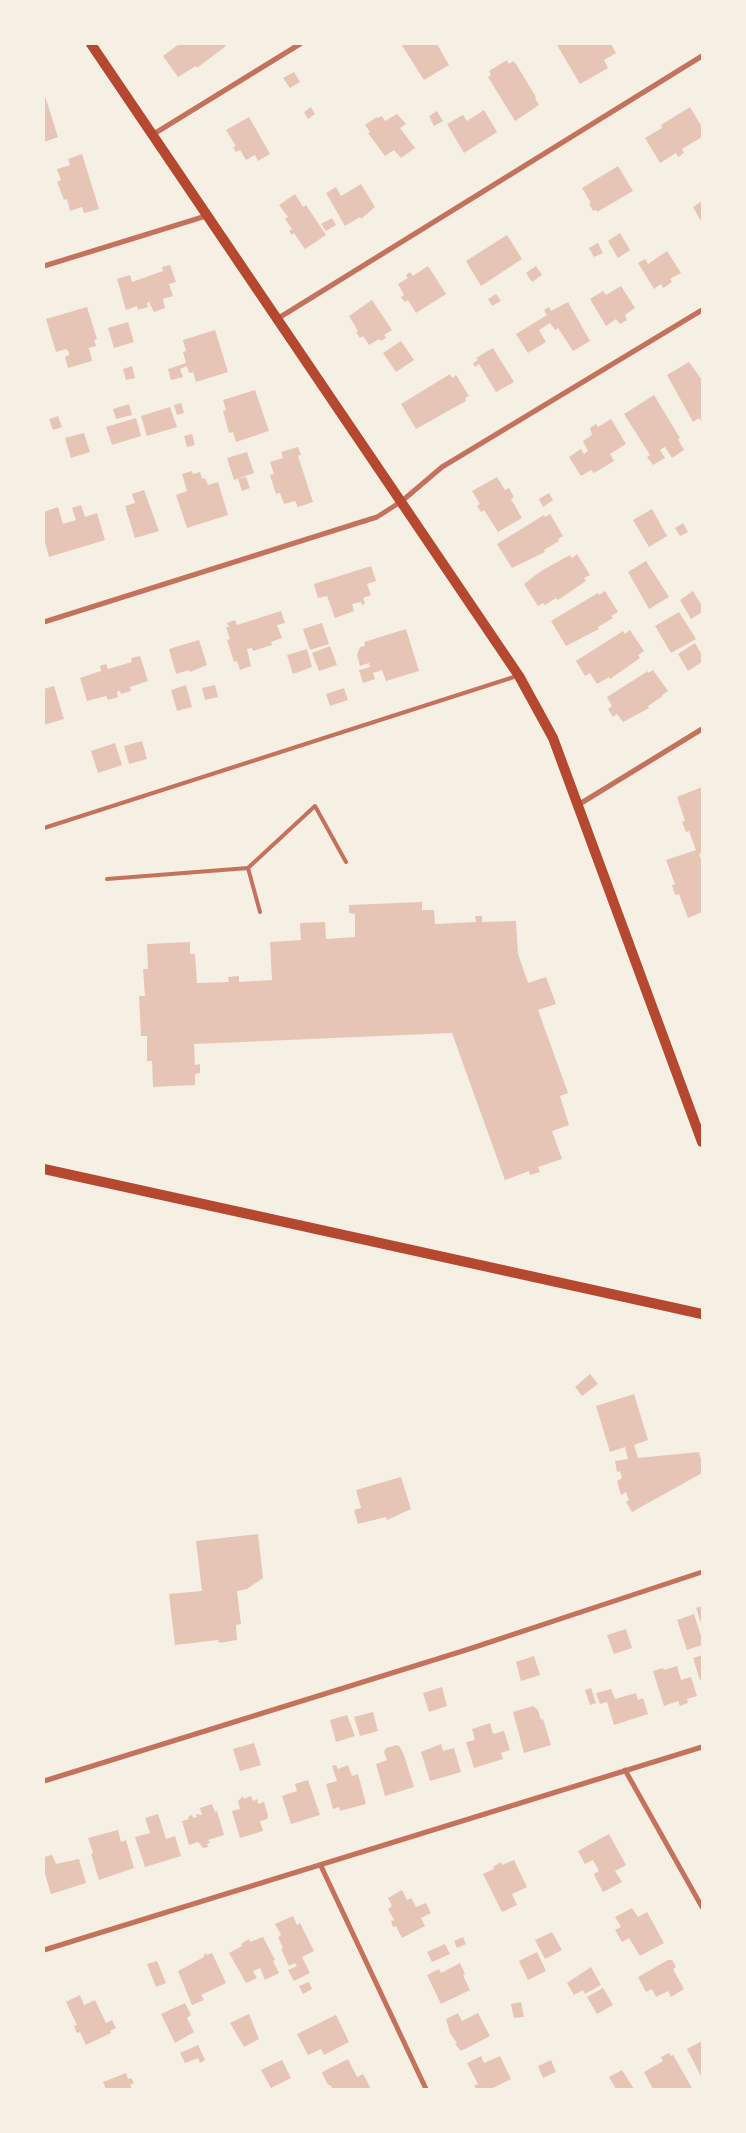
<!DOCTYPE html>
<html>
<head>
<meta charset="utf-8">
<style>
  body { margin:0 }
  #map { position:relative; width:746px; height:2133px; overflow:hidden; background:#f6efe4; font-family:Manrope,sans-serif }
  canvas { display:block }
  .frame { position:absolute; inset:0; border:45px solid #f6efe4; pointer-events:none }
</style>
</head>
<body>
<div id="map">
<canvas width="746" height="2133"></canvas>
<div class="frame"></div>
</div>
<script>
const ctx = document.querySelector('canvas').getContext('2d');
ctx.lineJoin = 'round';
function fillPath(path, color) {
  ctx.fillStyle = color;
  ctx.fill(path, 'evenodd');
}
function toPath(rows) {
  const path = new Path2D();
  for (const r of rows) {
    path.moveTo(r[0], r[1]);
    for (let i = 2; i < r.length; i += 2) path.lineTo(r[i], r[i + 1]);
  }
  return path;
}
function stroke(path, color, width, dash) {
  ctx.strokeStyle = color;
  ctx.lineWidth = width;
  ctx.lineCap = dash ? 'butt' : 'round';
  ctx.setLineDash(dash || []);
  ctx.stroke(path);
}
fillPath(toPath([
  [179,44,224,44,226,46,197,68,196,66,178,77,163,56],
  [401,44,437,44,449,65,424,80],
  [559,44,611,44,616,53,604,60,608,68,580,84,557,45],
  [507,60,509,64,513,61,516,64,536,97,535,98,539,105,515,121,488,77,491,75,489,71],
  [294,72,300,82,290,88,283,78],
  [44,96,45,96,58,137,44,142],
  [311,107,315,114,308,119,304,112],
  [690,107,702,127,702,137,682,149,684,153,678,157,676,153,660,163,645,138,662,128,661,125],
  [484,110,497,132,464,153,447,124,463,115,467,121],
  [437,111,443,121,434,126,429,116],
  [397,114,406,124,400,128,415,148,401,158,394,150,385,156,368,133,370,132,365,125,377,117,378,118,382,116,385,121],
  [249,117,270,154,258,161,255,155,246,160,240,150,236,152,233,147,236,146,226,130],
  [82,154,99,209,84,213,82,207,70,211,67,199,64,200,57,182,61,180,57,169,70,165,68,159],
  [618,166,633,191,597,212,596,210,593,211,589,204,591,203,582,188],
  [361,184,375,207,361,219,360,217,345,226,326,193,336,187,341,196],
  [295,194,303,207,306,205,326,235,305,249,294,233,292,235,289,231,292,229,285,219,288,217,279,205],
  [702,201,702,223,693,207],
  [332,218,336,225,326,231,321,224],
  [620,233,630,250,618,258,608,241],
  [507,235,522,259,481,286,466,261],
  [598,243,603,253,594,257,589,248],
  [667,251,681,273,670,279,672,282,663,288,661,284,654,289,638,263,645,259,648,264],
  [170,265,176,282,169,284,173,296,163,299,165,308,154,312,149,302,147,303,148,307,138,310,137,306,126,310,117,279,130,275,132,282,163,271,162,267],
  [428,266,446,294,416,313,408,300,405,302,401,297,404,295,398,284,408,278,406,275,410,272,413,276],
  [536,266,542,275,532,282,526,273],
  [621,286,635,308,625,315,627,320,620,324,616,319,606,326,590,299,603,291,606,295],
  [496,294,501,301,492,306,488,299],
  [372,300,392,330,384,335,386,338,381,341,379,339,369,345,363,336,360,338,356,332,358,331,349,316],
  [568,302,590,341,573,351,558,328,555,330,550,323,539,330,546,342,528,353,516,334,547,315,544,310,549,307,551,311],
  [87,307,97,339,94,340,96,346,89,348,92,361,68,368,65,357,69,355,69,352,66,349,56,352,46,319],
  [128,322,134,342,114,348,108,328],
  [215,330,228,372,196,382,193,372,189,373,187,366,180,369,183,377,171,380,168,369,186,363,183,352,186,351,183,340],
  [401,341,414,360,396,372,383,353],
  [493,348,514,382,496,392,479,364,475,367,473,363,478,360,476,358],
  [689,362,702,380,702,423,699,418,693,422,667,375],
  [132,366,135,378,126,380,123,369],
  [450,374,452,378,456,375,469,396,465,398,466,401,416,429,401,404],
  [255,390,269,431,236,442,233,432,229,433,223,411,226,410,223,400],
  [654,395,680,438,678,439,684,450,672,458,665,447,660,450,665,458,653,465,647,457,650,455,624,414],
  [181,403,184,413,177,415,174,405],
  [129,404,132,415,116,419,113,409],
  [170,407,177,427,147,436,141,416],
  [58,416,62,427,53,430,49,419],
  [136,418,141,436,112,445,106,427],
  [611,419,626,444,610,454,614,461,594,473,591,470,581,476,569,457,581,449,584,454,588,451,583,441,592,435,590,428,596,424,598,427],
  [84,433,90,452,71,458,65,438],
  [192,434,195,445,187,447,184,436],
  [298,447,301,455,298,456,313,502,298,507,295,501,284,504,280,493,276,494,270,475,274,474,270,462,283,458,281,452],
  [247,452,254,473,234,480,227,458],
  [192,471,193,474,200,472,202,479,205,478,208,485,218,482,228,515,187,528,176,495,187,491,182,474],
  [246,477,250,488,242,491,238,479],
  [497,477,505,490,509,488,514,497,511,499,522,518,498,532,484,510,481,512,477,506,480,504,472,491],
  [144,490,159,531,135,538,125,506,135,503,132,494],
  [549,493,553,500,543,507,539,499],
  [81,505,85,517,97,513,105,540,49,557,44,539,44,512,58,507,63,524,76,520,72,508],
  [652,509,667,536,649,547,633,520],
  [550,514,563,536,558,539,559,541,544,550,545,552,512,568,497,544,544,515,545,517],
  [683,523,688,532,680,536,675,528],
  [577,554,590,575,584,578,586,581,558,600,556,598,545,605,543,603,538,606,524,584,541,571,559,561,570,555,572,558],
  [646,561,669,597,649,609,628,572],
  [371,566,376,581,367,584,371,595,363,598,365,604,362,605,361,602,352,604,354,611,335,618,327,596,318,598,314,584],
  [605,591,618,612,611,616,613,618,598,627,599,629,566,646,551,621,598,593,599,595],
  [693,591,702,606,702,612,691,619,680,600],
  [281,611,285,623,277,625,282,638,271,642,272,645,253,651,252,648,247,649,251,666,240,670,237,661,234,662,227,640,230,639,226,627,229,627,227,623,235,620,237,625],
  [679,612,696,639,671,653,655,626],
  [322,623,329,644,310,650,303,629],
  [406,629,419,671,386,681,382,670,373,673,375,679,363,683,359,670,370,667,369,663,360,666,357,655,360,647,365,646,364,642],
  [630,630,644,651,638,655,640,658,610,679,609,677,597,684,590,673,585,676,576,661,623,631,625,634],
  [199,640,207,665,190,672,189,670,176,674,169,649],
  [695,643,702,655,702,662,688,671,678,654],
  [330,646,337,665,319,671,312,653],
  [307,649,312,667,293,674,287,655],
  [140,656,148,681,130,687,131,691,121,694,120,691,117,692,118,697,108,700,106,696,87,701,80,678,101,671,100,666,106,664,108,669,132,662,131,658],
  [653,670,668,691,662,695,663,696,648,706,649,708,623,722,617,714,613,717,608,709,612,706,607,697,648,671,648,673],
  [186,685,192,707,177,711,171,690],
  [215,685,218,697,205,700,202,688],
  [54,686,64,719,44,725,44,689],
  [344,688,348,700,330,706,326,694],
  [142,741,147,759,129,764,124,746],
  [115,743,122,765,98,773,91,751],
  [702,787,702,853,699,854,702,862,702,912,688,918,679,894,675,895,672,885,675,884,666,860,696,850,689,831,686,832,682,822,685,821,677,797],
  [422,902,422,910,434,910,435,924,476,922,475,916,482,916,482,922,516,921,518,954,528,983,546,977,556,1004,538,1010,568,1093,560,1096,569,1125,552,1131,562,1159,538,1167,540,1172,530,1175,529,1171,505,1180,452,1033,194,1044,195,1065,200,1064,200,1073,195,1074,195,1085,153,1087,152,1061,147,1061,147,1036,141,1036,139,996,145,996,143,969,148,969,147,944,190,942,190,954,195,954,197,983,229,982,228,977,239,976,239,982,272,980,270,942,301,940,300,923,325,922,326,939,355,937,355,914,349,913,349,905],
  [590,1374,598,1384,582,1396,575,1387],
  [634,1394,648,1440,634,1445,638,1458,699,1452,702,1463,702,1473,632,1512,626,1502,629,1500,626,1492,621,1495,617,1481,622,1478,620,1471,617,1472,615,1461,628,1459,625,1447,610,1452,596,1406],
  [401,1477,411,1509,387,1520,386,1517,358,1524,354,1510,361,1508,356,1490],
  [258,1534,263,1578,247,1589,237,1591,241,1624,236,1625,237,1640,219,1643,218,1640,175,1645,169,1594,202,1591,196,1541],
  [702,1606,702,1626,696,1608],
  [694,1614,702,1639,702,1645,687,1650,677,1620],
  [626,1629,632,1648,614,1654,607,1635],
  [702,1655,702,1679,700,1680,693,1658],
  [534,1656,540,1675,521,1681,516,1662],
  [677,1666,681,1680,691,1677,697,1696,687,1699,688,1703,680,1706,678,1701,664,1706,653,1671,663,1668,664,1670],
  [442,1687,447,1706,429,1712,423,1693],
  [591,1688,596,1703,590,1705,585,1690],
  [611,1689,615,1699,636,1693,638,1700,643,1698,648,1714,614,1725,607,1702,600,1704,596,1693],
  [533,1706,538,1710,541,1720,543,1719,551,1745,524,1753,513,1712],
  [373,1712,378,1731,360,1736,354,1717],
  [347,1715,355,1736,336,1742,330,1720],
  [490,1723,493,1734,504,1731,510,1750,501,1753,503,1759,474,1768,466,1742,475,1740,472,1729],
  [254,1743,261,1765,240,1771,233,1749],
  [441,1744,443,1751,454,1748,461,1772,430,1781,421,1752],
  [397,1745,400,1747,404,1755,414,1787,385,1796,376,1764,387,1760,384,1752,386,1748],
  [336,1765,338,1769,348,1765,352,1776,358,1774,366,1804,340,1811,339,1807,333,1809,326,1784,337,1781,332,1766],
  [308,1780,320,1815,291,1824,282,1796,297,1791,295,1784],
  [243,1796,244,1799,251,1796,253,1801,257,1799,258,1804,264,1802,268,1816,267,1819,260,1821,263,1831,240,1838,232,1811,240,1809,238,1801],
  [212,1804,215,1812,217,1811,224,1835,208,1840,210,1843,207,1844,208,1847,203,1848,198,1842,189,1845,182,1821,189,1819,188,1817,192,1815,193,1818,197,1817,196,1814,202,1815,200,1808],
  [158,1814,166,1839,175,1836,181,1856,145,1867,135,1837,150,1833,145,1818],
  [118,1830,121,1842,126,1840,134,1868,99,1880,91,1854,93,1853,88,1838],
  [609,1834,626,1865,615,1871,622,1882,603,1892,596,1879,594,1874,599,1871,593,1860,585,1864,578,1851],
  [52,1855,56,1864,79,1859,86,1883,51,1894,44,1871,44,1857],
  [514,1860,527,1887,512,1894,517,1905,502,1912,483,1874,494,1869,493,1867,501,1862,502,1865],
  [402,1890,407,1900,411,1898,416,1907,426,1903,431,1913,421,1918,425,1926,402,1938,396,1926,393,1927,391,1921,394,1920,388,1909,392,1906,388,1898],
  [632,1908,638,1917,647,1912,664,1943,640,1956,629,1938,622,1942,615,1930,621,1927,615,1917],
  [293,1916,297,1925,300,1923,314,1951,302,1957,310,1973,294,1981,288,1970,297,1966,295,1963,289,1966,281,1949,283,1948,278,1937,281,1935,275,1924],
  [552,1932,562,1950,545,1959,535,1940],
  [263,1937,275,1960,273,1961,279,1973,265,1980,260,1968,253,1971,257,1978,246,1983,229,1953,242,1946,241,1944,249,1939,250,1942],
  [463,1937,466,1944,457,1948,454,1941],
  [445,1944,450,1954,432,1962,427,1952],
  [537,1952,546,1971,528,1980,519,1961],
  [206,1953,207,1955,212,1953,226,1983,201,1995,204,2000,192,2005,178,1971,204,1957,204,1955],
  [668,1960,672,1960,676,1967,673,1969,684,1989,671,1997,668,1991,656,1997,652,1989,646,1992,638,1977],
  [157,1961,166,1983,156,1987,147,1964],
  [460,1963,465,1974,463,1975,470,1990,441,2004,427,1975,439,1969,441,1973],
  [591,1967,601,1985,585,1994,583,1990,574,1995,567,1983],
  [309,1982,312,1989,303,1994,299,1986],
  [603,1988,613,2005,597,2014,587,1997],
  [80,1995,84,2005,95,2000,106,2023,112,2020,116,2028,110,2031,111,2033,86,2045,80,2032,77,2033,74,2026,77,2025,66,2002],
  [521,2002,524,2017,514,2018,511,2004],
  [185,2003,191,2015,187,2018,194,2032,175,2043,161,2014],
  [458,2013,462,2021,478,2013,490,2036,461,2051,455,2044,457,2043,450,2033,446,2019],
  [249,2014,259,2039,244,2047,230,2023],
  [336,2015,349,2042,324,2055,321,2049,308,2055,297,2034],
  [702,2041,702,2078,687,2049],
  [198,2045,205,2060,200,2063,198,2058,185,2063,180,2053],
  [669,2053,671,2056,673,2055,692,2088,653,2089,644,2072,663,2061,661,2057],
  [481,2056,484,2063,500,2056,511,2079,491,2089,476,2089,474,2086,478,2084,467,2063],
  [348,2059,357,2077,363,2074,371,2089,333,2089,330,2085,328,2085,322,2073,324,2071],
  [282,2060,291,2078,271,2088,261,2070],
  [551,2060,556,2072,543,2078,538,2066],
  [622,2070,634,2089,616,2089,609,2077],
  [126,2073,128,2079,131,2078,134,2083,130,2085,132,2089,106,2089,103,2082]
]), '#e6c5b7');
stroke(toPath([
  [44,828,517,676],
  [248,868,260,912],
  [107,879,248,868,315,806,346,862]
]), '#c5725c', 4);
stroke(toPath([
  [152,135,300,44],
  [44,266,206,216],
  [277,319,702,56],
  [44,622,377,517,402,501,442,467,702,310],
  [578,805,702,729],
  [625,1770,702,1907],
  [44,1781,466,1650,702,1572],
  [321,1866,426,2089],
  [44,1950,702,1747]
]), '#c5725c', 5);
stroke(toPath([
  [91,44,519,676,553,738,702,1142],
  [44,1169,702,1314]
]), '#b5482f', 10);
</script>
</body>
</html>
